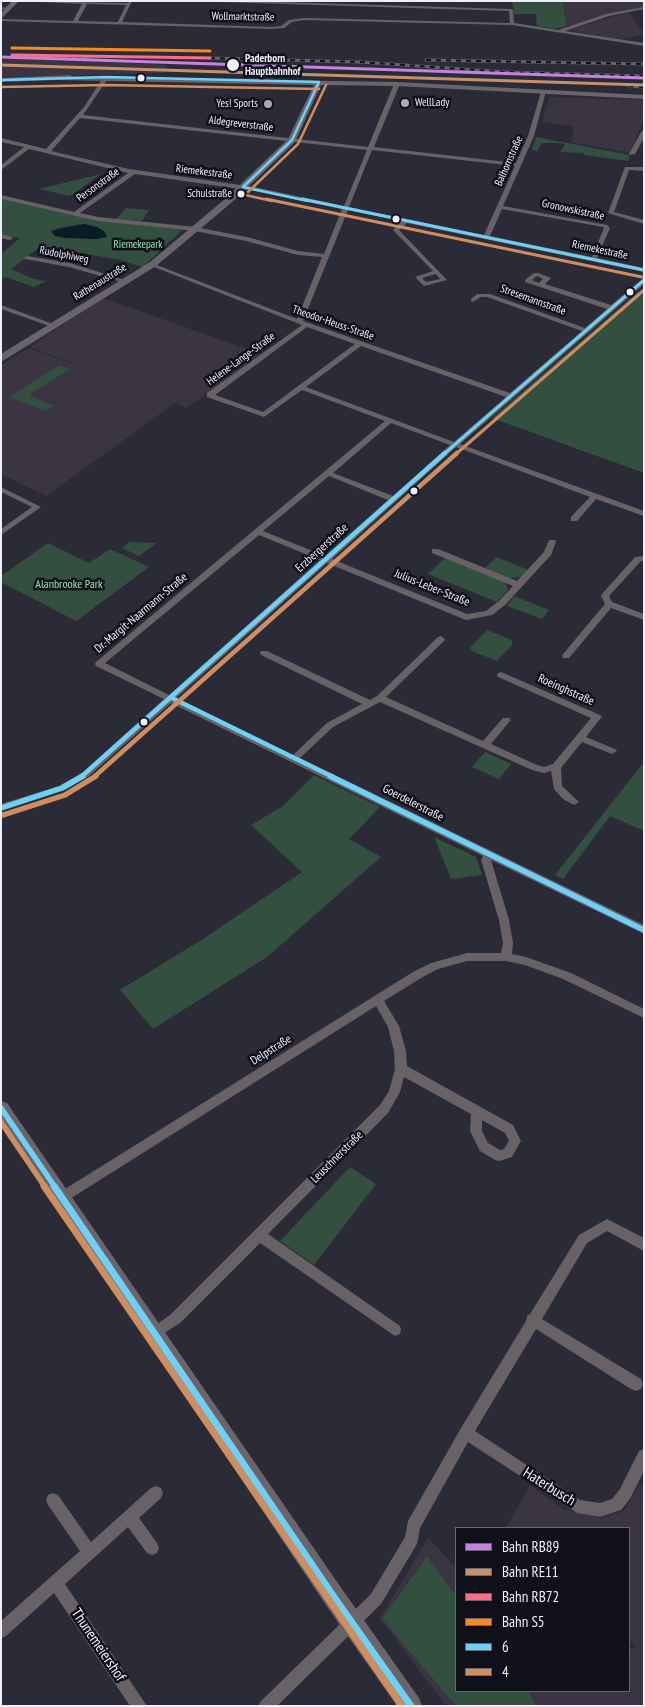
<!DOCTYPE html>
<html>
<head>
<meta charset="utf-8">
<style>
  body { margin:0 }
  #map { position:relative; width:645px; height:1707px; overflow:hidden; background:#2b2b38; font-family:"PT Sans Narrow",sans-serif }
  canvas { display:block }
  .frame { position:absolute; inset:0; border:2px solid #eeeffe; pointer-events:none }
  .legend { position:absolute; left:455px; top:1527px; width:175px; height:165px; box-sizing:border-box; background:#10101a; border:1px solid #696975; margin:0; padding:6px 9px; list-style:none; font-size:15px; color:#eeeffe }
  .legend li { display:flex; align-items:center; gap:10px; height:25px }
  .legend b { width:25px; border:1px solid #696975 }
</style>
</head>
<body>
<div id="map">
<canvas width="645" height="1707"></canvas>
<div class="frame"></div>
<ul class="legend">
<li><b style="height:6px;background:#c483df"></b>Bahn RB89</li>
<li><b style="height:6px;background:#c7916a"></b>Bahn RE11</li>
<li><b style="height:6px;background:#fb6d88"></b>Bahn RB72</li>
<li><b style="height:6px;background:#f78a18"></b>Bahn S5</li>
<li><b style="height:6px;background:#6fd0f6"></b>6</li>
<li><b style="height:6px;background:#ce8e5f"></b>4</li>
</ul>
</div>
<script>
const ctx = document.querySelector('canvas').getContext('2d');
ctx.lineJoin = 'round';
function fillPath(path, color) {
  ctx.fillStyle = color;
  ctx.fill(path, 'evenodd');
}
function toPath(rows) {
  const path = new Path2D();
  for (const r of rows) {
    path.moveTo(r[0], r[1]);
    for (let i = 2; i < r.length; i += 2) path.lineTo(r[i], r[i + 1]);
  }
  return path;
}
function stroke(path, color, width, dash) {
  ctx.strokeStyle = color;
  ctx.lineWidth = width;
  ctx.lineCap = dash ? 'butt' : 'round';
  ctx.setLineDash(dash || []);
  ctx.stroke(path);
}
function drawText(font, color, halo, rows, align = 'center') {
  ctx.font = font + ' "PT Sans Narrow",sans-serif';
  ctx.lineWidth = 5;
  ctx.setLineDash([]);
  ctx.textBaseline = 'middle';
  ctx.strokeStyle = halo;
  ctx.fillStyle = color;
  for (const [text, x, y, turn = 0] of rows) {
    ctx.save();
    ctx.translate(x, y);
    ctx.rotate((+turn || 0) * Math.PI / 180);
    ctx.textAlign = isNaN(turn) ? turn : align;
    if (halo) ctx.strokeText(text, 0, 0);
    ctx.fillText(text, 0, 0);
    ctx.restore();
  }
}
fillPath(toPath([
  [563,1,644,1,644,7,568,26],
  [629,12,644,34,620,40,568,30],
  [1,59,27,59,167,65,165,73,1,77],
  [550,97,644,100,644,119,630,153,571,142,574,127,542,121],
  [103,298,261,354,187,408,175,403,46,496,1,474,1,365,29,348,93,371,30,347],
  [640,1484,644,1487,644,1706,537,1706,528,1691,629,1691,629,1648,633,1650,635,1645,629,1640,629,1528,506,1528,530,1485,563,1509,601,1518,624,1511],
  [428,1538,456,1567,456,1595,427,1556,382,1619,456,1706,446,1706,380,1618]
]), '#3b3443');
fillPath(toPath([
  [512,1,563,1,567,26,554,29,537,26,536,14,514,14],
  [536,137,630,155,628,161,585,155,583,153,560,152,565,144,559,143,542,143,537,152,532,149],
  [101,174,70,196,39,189],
  [1,199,96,220,182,230,143,267,121,260,41,246,11,269,34,279,46,281,34,287,6,277,1,280,1,254,20,238,1,235],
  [82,224,96,227,105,232,100,239,96,239,56,236,51,232,58,228],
  [126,208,149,210,142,221,116,219],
  [639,291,644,292,644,473,492,418],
  [59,365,70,369,29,395,54,406,45,411,9,397],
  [129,542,156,543,139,556,122,548],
  [48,543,89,563,110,549,149,567,76,621,1,582,1,576],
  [497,557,528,570,521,577,508,578,485,568],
  [445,558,505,582,508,590,497,602,428,574],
  [514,596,549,610,542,619,507,606],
  [487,630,512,640,512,645,497,661,474,652,470,648],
  [485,752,511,764,499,779,472,767],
  [644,762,644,831,610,816,616,808,563,879,555,875],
  [314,775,380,807,349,839,381,857,267,957,153,1029,120,990,203,939,302,872,251,825,283,806],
  [434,837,476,857,482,875,451,879],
  [350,1167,376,1184,314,1265,280,1241],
  [427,1556,456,1595,456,1691,528,1691,537,1706,456,1706,382,1619]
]), '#334f3f');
fillPath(toPath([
  [84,224,97,227,105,232,107,237,96,239,65,238,55,236,51,231]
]), '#081c25');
fillPath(toPath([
  [20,1,127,3,132,1,122,22,272,27,281,26,289,20,304,18,510,23,509,11,188,1,249,1,511,9,513,10,514,23,558,30,606,14,644,7,644,9,609,16,565,31,644,43,644,46,512,25,304,20,292,22,284,28,272,29,1,21,1,19,73,21,82,4,20,1],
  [87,4,126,5,118,22,78,21,87,4],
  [1,7,9,8,11,9,9,10,1,9,1,7],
  [104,76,109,77,83,115,368,147,394,84,397,82,400,84,374,147,516,163,528,136,541,92,546,91,534,136,503,206,607,225,610,228,597,258,644,268,644,272,407,223,399,230,447,280,424,286,415,277,433,271,393,230,401,221,348,210,303,321,510,393,582,331,487,297,481,297,473,302,471,301,471,299,477,294,490,294,585,328,607,309,525,282,525,280,534,273,538,273,551,278,545,284,611,305,644,278,644,284,460,444,644,511,644,516,596,499,577,521,571,521,571,517,590,497,456,447,332,559,467,614,486,611,499,601,513,586,432,553,432,549,438,549,517,581,544,552,549,540,555,540,556,542,551,555,505,605,492,615,466,620,327,563,176,698,293,755,327,723,362,704,261,655,260,653,261,651,267,651,370,700,377,696,438,637,441,636,445,639,444,641,386,697,483,741,503,718,509,718,511,720,509,722,491,744,537,765,544,767,553,764,591,718,498,677,497,675,498,673,501,672,600,715,602,717,600,719,586,737,615,749,617,751,612,754,582,742,561,768,562,786,579,802,574,805,563,799,554,789,551,771,544,773,532,770,380,702,333,727,300,758,644,925,644,934,491,860,509,920,513,943,512,954,526,957,571,973,644,1009,644,1018,563,979,525,965,506,961,467,961,438,969,421,978,384,1001,399,1026,406,1051,407,1066,513,1125,521,1141,512,1157,499,1161,495,1160,480,1151,470,1131,471,1114,404,1077,400,1092,388,1113,268,1234,400,1326,401,1330,400,1334,395,1336,260,1243,180,1323,155,1339,150,1337,148,1333,150,1329,170,1315,380,1105,389,1091,395,1069,394,1051,388,1027,376,1006,65,1202,61,1203,57,1202,55,1198,57,1194,413,972,431,963,467,953,501,953,503,943,499,920,481,860,483,856,171,703,89,776,65,790,1,811,1,804,59,786,83,772,164,699,96,666,95,664,96,662,385,421,302,390,264,417,207,397,207,393,302,325,149,265,154,264,297,319,322,257,298,255,246,241,195,231,98,221,1,199,1,195,74,212,128,173,29,149,1,170,1,165,24,147,1,142,1,138,46,149,84,107,104,76],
  [80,118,367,150,344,206,254,187,129,169,51,151,80,118],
  [372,150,515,166,484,235,349,207,372,150],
  [135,174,254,191,342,209,324,254,298,251,247,237,195,227,98,217,80,213,135,174],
  [502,209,603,227,604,228,592,257,490,236,502,209],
  [436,274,440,279,426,282,422,278,436,274],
  [537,276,543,279,539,283,532,280,537,276],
  [307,327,355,344,263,412,215,395,307,327],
  [361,346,506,397,454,442,306,387,361,346],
  [391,423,450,445,393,496,333,473,391,423],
  [329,476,388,500,325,556,263,531,329,476],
  [259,535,320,560,169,695,105,663,259,535],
  [482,1120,505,1133,509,1141,504,1149,500,1150,488,1143,482,1131,482,1120],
  [644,130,644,138,635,154,630,155,629,154,641,132,644,130],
  [625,167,644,167,644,171,629,170,614,212,644,220,644,224,608,213,625,167],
  [1,234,12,237,13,238,10,240,1,238,1,234],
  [27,256,70,263,128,281,125,283,69,267,25,259,24,258,27,256],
  [1,305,56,325,57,326,52,327,1,309,1,305],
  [1,487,41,507,1,535,1,529,32,507,1,492,1,487],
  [644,556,644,561,641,561,609,596,612,602,644,614,644,620,611,608,569,658,563,658,562,656,563,654,605,604,601,596,602,594,635,557,644,556],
  [607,1219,644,1238,644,1251,607,1231,587,1243,542,1319,641,1379,643,1384,641,1389,636,1391,631,1389,536,1329,475,1431,580,1500,600,1503,612,1499,620,1489,639,1451,644,1449,644,1471,630,1499,621,1510,600,1517,577,1513,468,1442,420,1528,417,1544,381,1604,277,1706,258,1706,261,1701,371,1594,405,1537,408,1521,461,1428,526,1321,527,1316,530,1314,579,1235,607,1219],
  [156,1486,161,1488,163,1493,161,1498,139,1518,157,1543,159,1548,157,1553,152,1555,147,1553,128,1527,65,1584,147,1706,130,1706,54,1593,6,1636,1,1638,1,1621,80,1551,48,1505,46,1500,48,1495,53,1493,58,1495,91,1542,151,1488,156,1486]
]), '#686166');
fillPath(toPath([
  [12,1,19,1,1,19,1,13,12,1],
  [70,75,74,77,397,82,644,95,644,99,397,86,321,85,295,142,231,203,156,266,1,362,1,354,150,262,225,199,288,139,314,85,58,80,1,82,1,78,70,75],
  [1,1101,7,1103,344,1592,419,1698,422,1706,397,1706,328,1608,1,1123,1,1101]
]), '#6c646b');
const rail = toPath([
  [17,55,87,57],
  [210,58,360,62,506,72,644,76],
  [426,60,644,64],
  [629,86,644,87]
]);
stroke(rail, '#64626a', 3);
stroke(rail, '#10101a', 2, [5]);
stroke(toPath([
  [1,80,106,77,319,82],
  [243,187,308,201],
  [243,187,292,140,319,82]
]), '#6fd0f6', 2.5);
stroke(toPath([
  [302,199,644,270],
  [444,454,644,280]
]), '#6fd0f6', 3);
stroke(toPath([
  [172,698,333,777],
  [81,777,445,453]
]), '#6fd0f6', 4.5);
stroke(toPath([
  [330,776,644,930],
  [1,808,62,788,83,776],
  [1,1108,55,1187]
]), '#6fd0f6', 5.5);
stroke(toPath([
  [54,1186,336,1600,411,1706]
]), '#6fd0f6', 7);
stroke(toPath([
  [1,87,106,85,319,89],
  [248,192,298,144,326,85],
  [241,194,272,201]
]), '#ce8e5f', 2.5);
stroke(toPath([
  [266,199,642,277],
  [456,454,644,290]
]), '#ce8e5f', 3);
stroke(toPath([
  [94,777,457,453]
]), '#ce8e5f', 4.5);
stroke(toPath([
  [3,815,65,795,96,776],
  [1,1122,45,1187]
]), '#ce8e5f', 5.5);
stroke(toPath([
  [44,1186,402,1706]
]), '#ce8e5f', 7);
stroke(toPath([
  [1,57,644,78]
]), '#c483df', 3);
stroke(toPath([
  [1,65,644,85]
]), '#c7916a', 3);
stroke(toPath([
  [12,55,210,58]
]), '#fb6d88', 3);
stroke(toPath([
  [12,48,210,51]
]), '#f78a18', 3);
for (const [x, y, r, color] of [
  [233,65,7,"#eeeffe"],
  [141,78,4.5,"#eeeffe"],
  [405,103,5,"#aaaab9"],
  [268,104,5,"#aaaab9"],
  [241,194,4.5,"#eeeffe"],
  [396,219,4.5,"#eeeffe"],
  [630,292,4.5,"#eeeffe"],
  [414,491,4.5,"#eeeffe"],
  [144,722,4.5,"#eeeffe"]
]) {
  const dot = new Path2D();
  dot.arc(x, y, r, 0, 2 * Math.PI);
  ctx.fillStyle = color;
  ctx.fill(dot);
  stroke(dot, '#10101a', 2);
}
drawText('11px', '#eeeffe', '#10101a', [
  ["Wollmarktstraße",243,17,1],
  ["Aldegreverstraße",241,124,7],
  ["Balhornstraße",509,161,-66],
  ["Riemekestraße",204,172,7],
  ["Personstraße",98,185,-36],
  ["Gronowskistraße",573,210,12],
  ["Riemekestraße",600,250,12],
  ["Rudolphiweg",64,255,11],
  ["Rathenaustraße",100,282,-32],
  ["Stresemannstraße",533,300,20],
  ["Theodor-Heuss-Straße",333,323,19],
  ["Helene-Lange-Straße",241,359,-36]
]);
drawText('bold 11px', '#eeeffe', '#10101a', [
  ["Paderborn",245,59],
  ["Hauptbahnhof",245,72]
], 'left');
drawText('11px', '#eeeffe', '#10101a', [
  ["WellLady",415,103],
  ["Yes! Sports",258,104,"right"]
], 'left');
drawText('11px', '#eeeffe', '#10101a', [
  ["Schulstraße",232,194]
], 'right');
drawText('11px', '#91e7b0', '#10101a', [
  ["Riemekepark",138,245]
]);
drawText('12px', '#eeeffe', '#10101a', [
  ["Erzbergerstraße",322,548,-42],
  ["Julius-Leber-Straße",432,588,22],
  ["Dr.-Margit-Naarmann-Straße",141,613,-40],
  ["Roeinghstraße",566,690,24],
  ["Goerdelerstraße",413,803,27],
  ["Delpstraße",271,1050,-32],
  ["Leuschnerstraße",337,1157,-45]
]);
drawText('12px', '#91e7b0', '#10101a', [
  ["Alanbrooke Park",69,585]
]);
drawText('15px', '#eeeffe', '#10101a', [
  ["Haterbusch",549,1487,32],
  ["Thunemeiershof",98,1645,56]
]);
</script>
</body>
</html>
